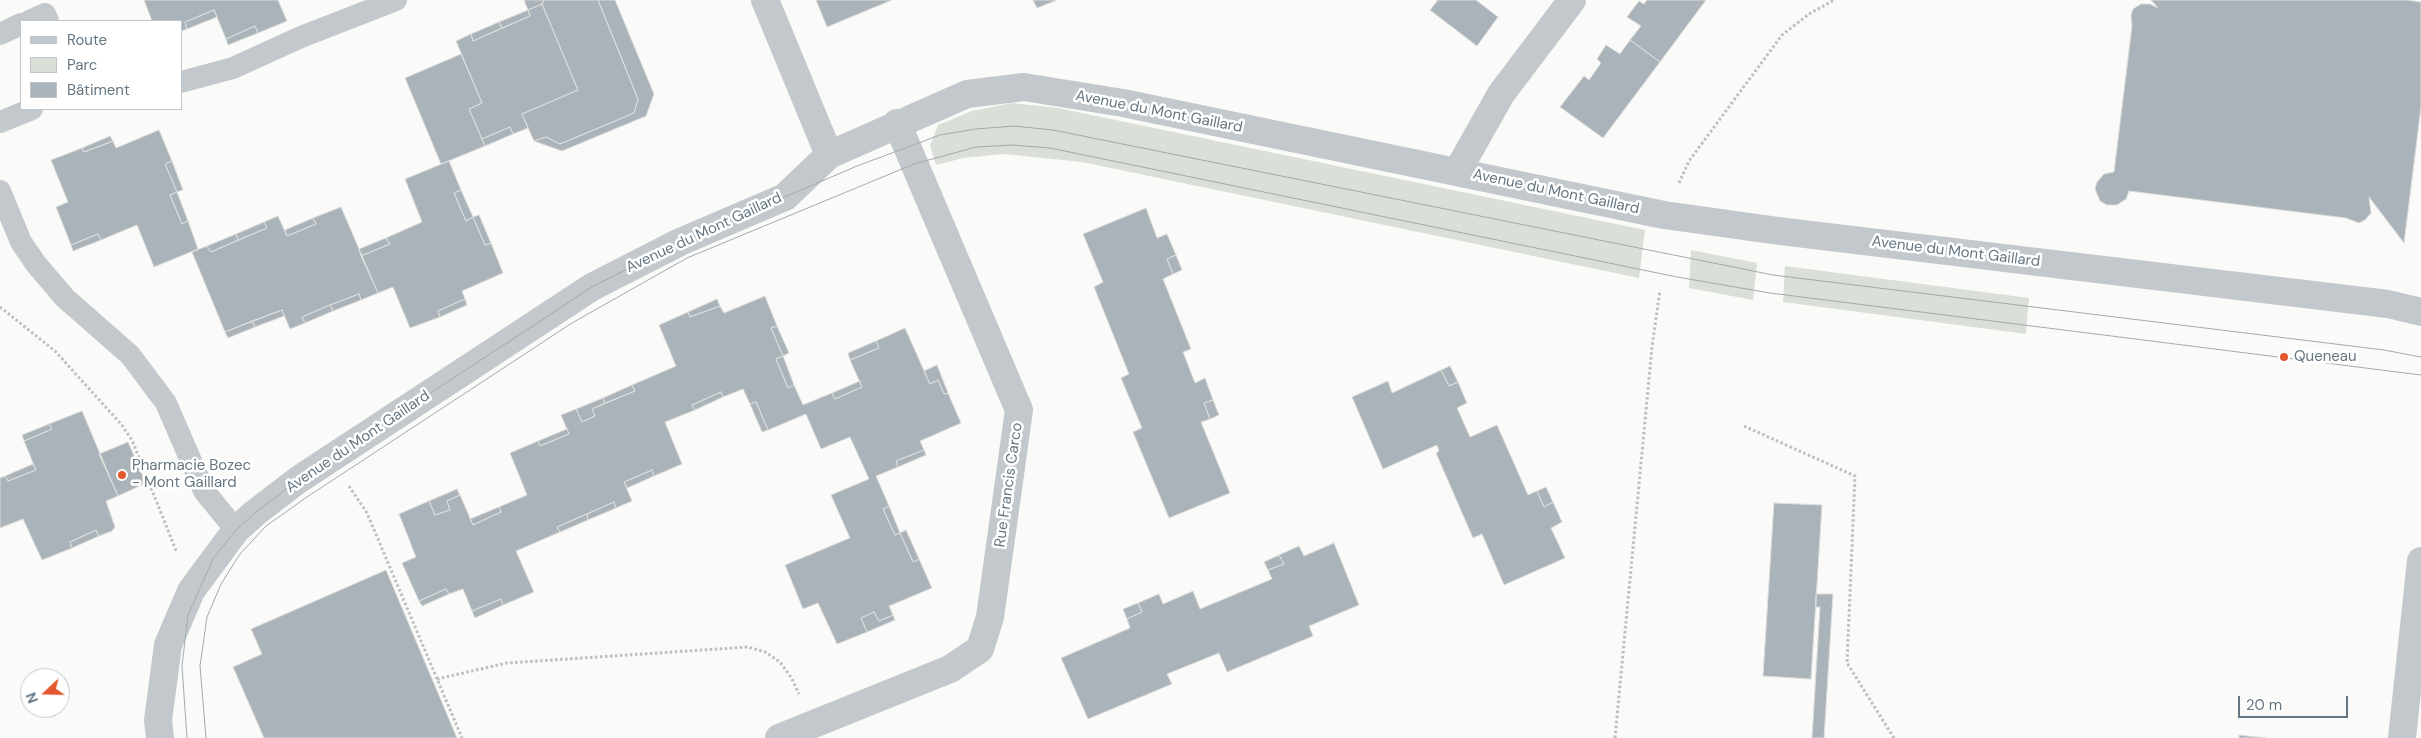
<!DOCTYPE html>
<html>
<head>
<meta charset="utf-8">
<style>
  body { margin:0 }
  #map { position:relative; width:2421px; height:738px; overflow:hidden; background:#fafaf8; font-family:"DM Sans",sans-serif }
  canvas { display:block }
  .legend { position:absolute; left:20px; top:20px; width:162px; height:90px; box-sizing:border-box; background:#fff; border:1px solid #c1c8cd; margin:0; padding:6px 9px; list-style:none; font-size:15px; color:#657683 }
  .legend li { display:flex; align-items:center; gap:10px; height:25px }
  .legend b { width:25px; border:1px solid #c1c8cd }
  .north { position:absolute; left:20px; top:668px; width:50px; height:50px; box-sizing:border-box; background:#fff; border:1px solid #c1c8cd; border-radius:50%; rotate:249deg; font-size:14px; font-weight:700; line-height:20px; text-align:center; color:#657683 }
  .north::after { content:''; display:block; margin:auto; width:18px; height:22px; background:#e4572e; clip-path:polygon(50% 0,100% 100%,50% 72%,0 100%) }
  .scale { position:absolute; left:2238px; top:696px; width:110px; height:22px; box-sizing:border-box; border:2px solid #657683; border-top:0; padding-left:6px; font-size:15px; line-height:18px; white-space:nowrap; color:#657683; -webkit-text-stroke:4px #fff; paint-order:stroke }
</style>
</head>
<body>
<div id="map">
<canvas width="2421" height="738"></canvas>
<ul class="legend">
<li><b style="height:6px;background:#c3c8cc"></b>Route</li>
<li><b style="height:14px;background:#dadfd7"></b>Parc</li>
<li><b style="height:14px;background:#aab3b9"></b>Bâtiment</li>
</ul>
<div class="north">N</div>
<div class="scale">20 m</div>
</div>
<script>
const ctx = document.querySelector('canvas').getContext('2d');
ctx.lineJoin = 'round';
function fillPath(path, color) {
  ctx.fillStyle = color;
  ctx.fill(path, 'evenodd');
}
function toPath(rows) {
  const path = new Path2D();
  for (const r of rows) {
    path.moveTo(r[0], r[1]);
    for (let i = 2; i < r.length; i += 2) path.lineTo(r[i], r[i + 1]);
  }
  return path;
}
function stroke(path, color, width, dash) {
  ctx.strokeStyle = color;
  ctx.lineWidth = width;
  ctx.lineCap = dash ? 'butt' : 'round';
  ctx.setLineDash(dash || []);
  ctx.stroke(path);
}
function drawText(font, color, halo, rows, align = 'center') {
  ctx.font = font + ' "DM Sans",sans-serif';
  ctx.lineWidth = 5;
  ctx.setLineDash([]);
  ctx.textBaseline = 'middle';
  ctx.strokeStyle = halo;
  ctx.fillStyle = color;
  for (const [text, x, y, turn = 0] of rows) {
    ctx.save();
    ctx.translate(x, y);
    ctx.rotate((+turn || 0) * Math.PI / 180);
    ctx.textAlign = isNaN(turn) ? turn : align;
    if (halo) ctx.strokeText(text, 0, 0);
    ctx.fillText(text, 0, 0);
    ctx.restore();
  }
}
fillPath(toPath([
  [1012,103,1058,108,1645,230,1639,278,1082,162,1004,154,963,158,936,165,930,146,938,125,972,111],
  [1691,250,1757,263,1753,300,1689,288],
  [1785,266,2029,298,2026,334,1783,302]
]), '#dadfd7');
const building = toPath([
  [144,0,278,0,287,21,258,33,255,26,226,39,214,10,185,22,187,29,181,31,181,21,152,21,144,0],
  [524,0,544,0,542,4,528,10,524,0],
  [544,0,598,0,638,99,634,113,560,144,546,137,534,141,522,114,578,90,542,4,544,0],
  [598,0,615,0,654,94,646,116,562,151,534,141,546,137,560,144,634,113,638,99,598,0],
  [816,0,892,0,827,27,816,0],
  [1033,0,1057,0,1037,8,1033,0],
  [1438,0,1476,0,1498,17,1477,46,1430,10,1438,0],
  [1647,0,1706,0,1660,62,1630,40,1641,26,1627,17,1639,1,1644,4,1647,0],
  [2151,0,2406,0,2421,2,2421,107,2404,243,2369,197,2371,213,2365,220,2359,223,2346,218,2129,191,2126,199,2117,205,2107,205,2100,201,2095,189,2097,182,2104,174,2114,172,2132,26,2131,15,2133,9,2141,4,2150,4,2158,8,2151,0],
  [542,4,578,90,522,114,528,128,513,134,510,127,482,139,469,109,482,103,456,41,471,34,473,41,530,16,528,10,542,4],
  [214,10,217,17,187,29,185,22,214,10],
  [528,10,530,16,502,28,499,22,528,10],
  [499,22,502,28,473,41,471,34,499,22],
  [255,26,258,33,228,45,226,39,255,26],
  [1630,40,1660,62,1603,138,1560,107,1584,76,1589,80,1601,63,1597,59,1606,45,1620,54,1630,40],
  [461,54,482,103,469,109,485,146,441,164,405,78,461,54],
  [510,127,513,134,485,146,482,139,510,127],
  [159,130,172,161,165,164,177,192,170,195,182,224,188,221,198,249,154,267,137,225,101,240,98,234,71,245,56,207,68,202,51,160,82,148,84,152,113,141,116,148,159,130],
  [110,136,113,141,84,152,82,148,110,136],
  [172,161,183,190,177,192,165,164,172,161],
  [449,161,461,190,454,193,466,221,473,217,485,245,491,243,503,273,462,291,465,299,438,311,440,317,410,328,393,287,378,293,361,256,390,244,386,238,422,222,405,179,449,161],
  [461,190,473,217,466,221,454,193,461,190],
  [177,192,188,221,182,224,170,195,177,192],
  [341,207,378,293,361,300,359,294,330,305,302,317,305,323,290,329,282,310,225,332,192,252,207,246,211,252,267,228,264,222,278,216,287,236,316,224,313,218,341,207],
  [1146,208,1157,238,1167,234,1176,255,1167,259,1173,274,1163,279,1191,349,1183,352,1195,383,1205,378,1213,400,1204,403,1210,419,1201,422,1230,493,1169,518,1133,432,1142,428,1121,378,1129,374,1094,287,1103,282,1083,234,1146,208],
  [479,215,491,243,485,245,473,217,479,215],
  [313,218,316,224,287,236,285,230,313,218],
  [264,222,267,228,238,240,236,234,264,222],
  [98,234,101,240,73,251,71,245,98,234],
  [236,234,238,240,211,252,207,246,236,234],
  [386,238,390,244,361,256,359,249,386,238],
  [1176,255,1182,270,1173,274,1167,259,1176,255],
  [359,294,361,300,333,311,330,305,359,294],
  [765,296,777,326,771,328,783,356,776,359,788,388,794,385,803,405,832,393,835,399,862,387,850,360,879,348,876,341,905,328,930,384,938,380,944,394,948,393,961,423,920,441,924,450,896,461,898,467,876,476,889,506,883,509,895,535,900,533,913,562,919,559,932,588,889,606,893,615,879,621,874,612,861,618,867,632,837,644,818,603,803,609,785,565,850,538,831,495,869,479,850,437,821,449,806,414,768,430,756,402,750,404,743,389,723,397,721,392,692,405,695,410,665,422,682,464,654,476,652,470,624,482,632,501,616,508,614,502,557,527,560,532,516,551,534,592,503,605,501,599,472,611,463,589,449,594,446,589,419,601,402,563,416,557,399,514,429,501,435,515,450,510,447,501,460,495,473,525,501,512,499,507,527,495,510,453,538,441,540,446,569,434,561,415,576,409,582,422,595,416,592,409,635,391,632,385,676,366,659,325,688,312,690,317,720,306,724,313,765,296],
  [465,299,467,305,440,317,438,311,465,299],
  [717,299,720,306,690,317,688,312,717,299],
  [330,305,333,311,305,323,302,317,330,305],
  [282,310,284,316,255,327,252,321,282,310],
  [252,321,255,327,228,338,225,332,252,321],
  [777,326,789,353,783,356,771,328,777,326],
  [876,341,879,348,850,360,848,353,876,341],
  [783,356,794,385,788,388,776,359,783,356],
  [937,365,948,393,946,394,944,394,938,380,930,384,924,371,937,365],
  [1450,366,1458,382,1449,386,1441,370,1450,366],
  [1441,370,1449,386,1458,382,1467,403,1457,408,1470,437,1497,425,1528,495,1537,491,1544,507,1553,502,1562,522,1551,528,1565,558,1504,585,1482,534,1473,538,1436,453,1439,451,1437,445,1383,469,1352,397,1388,381,1392,393,1441,370],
  [860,381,862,387,835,399,832,393,860,381],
  [632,385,635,391,605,403,603,398,632,385],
  [721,392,723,397,695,410,692,405,721,392],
  [603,398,605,403,592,409,595,416,582,422,576,409,603,398],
  [1213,400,1219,415,1210,419,1204,403,1213,400],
  [756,402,768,430,762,432,750,404,756,402],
  [82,411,118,496,106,501,115,527,112,531,99,536,96,530,70,542,72,548,42,560,23,519,0,528,0,478,5,476,8,481,36,470,24,441,52,429,49,424,82,411],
  [49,424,52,429,24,441,22,435,49,424],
  [567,429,569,434,540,446,538,441,567,429],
  [128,442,146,483,118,496,99,454,128,442],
  [924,450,926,455,898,467,896,461,924,450],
  [33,464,36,470,8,481,5,476,33,464],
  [652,470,654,476,627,488,624,482,652,470],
  [1546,487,1553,502,1544,507,1537,491,1546,487],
  [457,489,460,495,447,501,450,510,435,515,429,501,457,489],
  [614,502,616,508,588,520,587,514,614,502],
  [1774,503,1822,505,1811,679,1763,676,1774,503],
  [889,506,900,533,895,535,883,509,889,506],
  [499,507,501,512,473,525,470,519,499,507],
  [587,514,588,520,560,532,557,527,587,514],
  [96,530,99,536,72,548,70,542,96,530],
  [906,530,919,559,913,562,900,533,906,530],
  [1334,543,1359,605,1309,626,1313,636,1227,672,1219,653,1167,674,1172,684,1088,719,1061,658,1130,628,1127,619,1142,612,1138,603,1159,594,1163,604,1193,591,1200,609,1272,579,1268,570,1284,564,1279,555,1299,546,1304,556,1334,543],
  [1279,555,1284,564,1268,570,1264,562,1279,555],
  [386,570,457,738,264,738,233,667,262,654,251,629,386,570],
  [446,589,449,594,422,606,419,601,446,589],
  [1816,594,1833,594,1824,738,1812,738,1820,607,1816,607,1816,594],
  [501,599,503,605,475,618,472,611,501,599],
  [1138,603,1142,612,1127,619,1123,609,1138,603],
  [874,612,879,621,893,615,895,620,867,632,861,618,874,612],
  [2239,735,2266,738,2239,738,2239,735]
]);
fillPath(building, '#aab3b9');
stroke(building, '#dcdcda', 1);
stroke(toPath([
  [1679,183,1689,161,1782,35,1809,14,1834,0],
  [0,307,55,351,121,424,132,440,177,553],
  [1744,426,1855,476,1847,663,1894,738],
  [349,486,367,513,462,738],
  [437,679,507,663,748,647,765,652,780,662,791,677,799,694],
  [1615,738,1652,347,1660,290]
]), '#bbbfc2', 3, [2.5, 2.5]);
stroke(toPath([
  [29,21,45,14,48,21],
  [0,34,21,24],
  [181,82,233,68,301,37,396,0],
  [0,122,32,109],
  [0,191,21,242,36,264,65,298,130,355,166,403,204,491,236,530]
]), '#c3c8cc', 22);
stroke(toPath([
  [765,0,829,155],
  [1457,172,1501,94,1572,0],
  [160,738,158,720,168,645,191,591,236,530,255,513,298,480,592,287,680,242,785,197,829,155,967,94,1024,87,1123,103,1664,215,1779,231,2388,304,2421,312],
  [779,738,950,669,980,649,990,617,1019,410,897,123],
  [2402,738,2421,561]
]), '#c3c8cc', 28);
stroke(toPath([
  [187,738,182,666,188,615,213,559,236,530,255,513,298,480,592,287,680,242,857,166,940,135,976,129,1014,126,1053,130,1773,275,2384,350,2421,357],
  [206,738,200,666,207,617,221,584,240,554,266,526,307,497,572,323,687,258,914,164,976,147,1012,145,1050,148,1677,277,1770,293,2421,375]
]), '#a2aab0', 1);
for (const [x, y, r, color] of [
  [2284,357,5,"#e4572e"],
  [122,475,5,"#e4572e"]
]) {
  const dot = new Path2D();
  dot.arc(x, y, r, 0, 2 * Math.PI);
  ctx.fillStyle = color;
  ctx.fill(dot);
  stroke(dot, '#fff', 2);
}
drawText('15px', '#657683', '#fff', [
  ["Avenue du Mont Gaillard",1159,112,11],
  ["Avenue du Mont Gaillard",1556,192,12],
  ["Avenue du Mont Gaillard",704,233,-25],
  ["Avenue du Mont Gaillard",1956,252,7],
  ["Avenue du Mont Gaillard",358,442,-34],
  ["Rue Francis Carco",1009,485,-82]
]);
drawText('15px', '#657683', '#fff', [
  ["Queneau",2294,357],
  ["Pharmacie Bozec",132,466],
  ["- Mont Gaillard",132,483]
], 'left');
</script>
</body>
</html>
